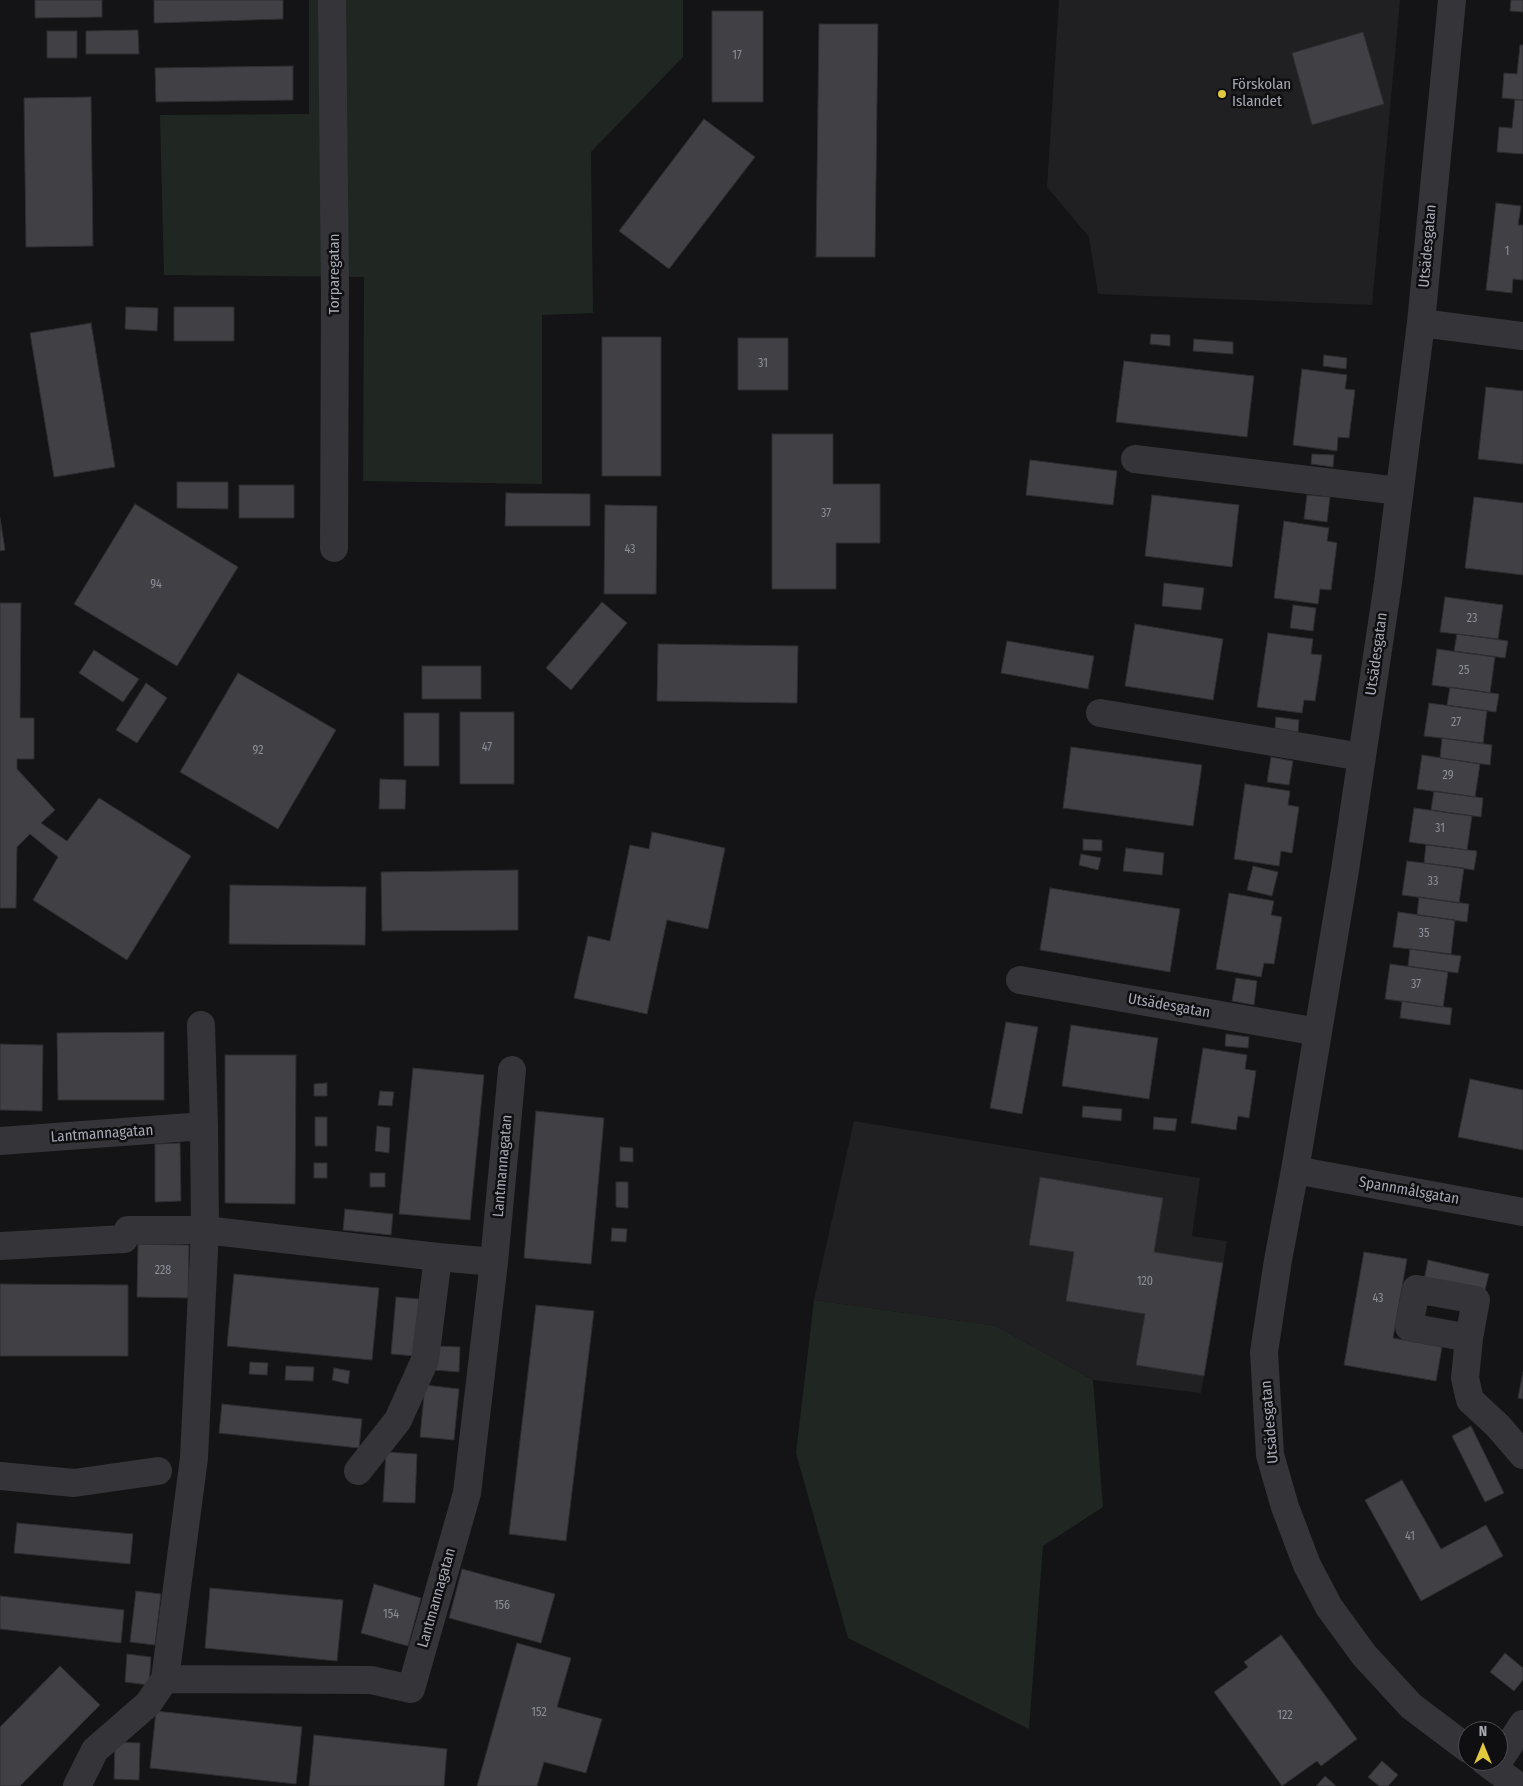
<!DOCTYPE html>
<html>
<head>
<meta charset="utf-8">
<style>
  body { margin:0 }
  #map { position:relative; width:1523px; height:1786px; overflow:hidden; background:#141315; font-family:"Fira Sans Condensed",sans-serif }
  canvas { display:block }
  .north { position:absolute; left:1458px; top:1721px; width:50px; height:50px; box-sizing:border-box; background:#0f0e10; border:1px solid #4b4c52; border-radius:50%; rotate:0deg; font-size:14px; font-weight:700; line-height:20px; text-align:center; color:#a6a8b4 }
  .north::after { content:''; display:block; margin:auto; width:18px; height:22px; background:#e1c93f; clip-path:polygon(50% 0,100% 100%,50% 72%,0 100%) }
</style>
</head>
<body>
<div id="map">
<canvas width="1523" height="1786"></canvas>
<div class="north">N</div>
</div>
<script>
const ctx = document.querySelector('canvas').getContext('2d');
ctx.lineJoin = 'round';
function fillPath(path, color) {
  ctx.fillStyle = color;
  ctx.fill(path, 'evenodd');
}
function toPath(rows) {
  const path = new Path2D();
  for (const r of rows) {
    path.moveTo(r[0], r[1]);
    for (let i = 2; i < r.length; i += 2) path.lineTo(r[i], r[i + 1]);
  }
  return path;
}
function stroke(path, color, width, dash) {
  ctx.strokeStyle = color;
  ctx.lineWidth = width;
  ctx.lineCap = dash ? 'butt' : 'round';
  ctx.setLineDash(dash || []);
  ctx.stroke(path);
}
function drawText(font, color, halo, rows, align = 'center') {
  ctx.font = font + ' "Fira Sans Condensed",sans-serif';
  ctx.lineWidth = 5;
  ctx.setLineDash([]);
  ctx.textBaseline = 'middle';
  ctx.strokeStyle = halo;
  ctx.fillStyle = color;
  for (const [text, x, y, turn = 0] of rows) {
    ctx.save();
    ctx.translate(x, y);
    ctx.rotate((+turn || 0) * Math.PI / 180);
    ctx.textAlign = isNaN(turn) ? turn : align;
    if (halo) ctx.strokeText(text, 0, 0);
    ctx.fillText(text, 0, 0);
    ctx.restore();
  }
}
fillPath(toPath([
  [1059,0,1400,0,1372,305,1098,294,1089,237,1047,187],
  [854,1121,1200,1178,1192,1236,1227,1241,1201,1393,1093,1380,996,1326,814,1300]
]), '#201f22');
fillPath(toPath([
  [309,0,683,0,683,57,591,152,593,313,542,315,542,484,363,481,364,277,164,275,160,115,309,114],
  [814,1300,996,1326,1093,1380,1103,1507,1043,1546,1029,1729,848,1638,796,1453]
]), '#202722');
const building = toPath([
  [35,0,102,0,102,17,35,18,35,0],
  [154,0,283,0,283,19,154,23,154,0],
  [1511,0,1523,0,1523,12,1510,11,1511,0],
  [712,11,763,11,763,102,712,102,712,11],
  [819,24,878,24,875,257,816,257,819,24],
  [138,30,139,54,86,54,86,31,138,30],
  [47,31,77,31,77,58,47,58,47,31],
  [1363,32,1384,104,1312,125,1292,53,1363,32],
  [1520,45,1523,45,1523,100,1502,98,1504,73,1517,74,1520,45],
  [293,66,293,100,156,102,155,68,293,66],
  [91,97,93,246,26,247,24,98,91,97],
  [1515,100,1523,100,1523,154,1497,152,1499,127,1512,128,1515,100],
  [704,119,755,157,669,269,619,231,704,119],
  [1496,203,1521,206,1518,225,1523,225,1523,280,1513,279,1512,293,1486,290,1496,203],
  [126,307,158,308,157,331,125,329,126,307],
  [174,307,234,307,234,341,174,341,174,307],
  [91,323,115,467,54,477,30,333,91,323],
  [1151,334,1170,335,1170,346,1150,344,1151,334],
  [602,337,661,337,661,476,602,476,602,337],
  [738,338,788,338,788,390,738,390,738,338],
  [1194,339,1233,342,1233,354,1193,351,1194,339],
  [1324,355,1347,358,1346,369,1323,366,1324,355],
  [1124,361,1254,376,1247,437,1116,422,1124,361],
  [1302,369,1347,375,1345,389,1355,390,1349,438,1338,437,1337,451,1293,445,1302,369],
  [1486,387,1523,391,1523,464,1478,459,1486,387],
  [772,434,833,434,833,484,880,484,880,543,836,543,836,589,772,589,772,434],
  [1312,454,1334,455,1333,467,1311,464,1312,454],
  [1030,460,1117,471,1113,505,1026,495,1030,460],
  [177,482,228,482,228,509,177,508,177,482],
  [239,485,294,485,294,518,239,518,239,485],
  [506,493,590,494,590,526,505,526,506,493],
  [1152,495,1239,505,1232,567,1145,556,1152,495],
  [1307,495,1330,497,1327,522,1304,519,1307,495],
  [1474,497,1523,503,1523,575,1465,568,1474,497],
  [135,504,238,567,177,666,74,604,135,504],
  [605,505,657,506,656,594,604,594,605,505],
  [0,518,5,550,0,551,0,518],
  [1284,521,1329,528,1327,541,1337,543,1331,590,1320,589,1318,604,1274,598,1284,521],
  [1164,583,1204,588,1201,610,1162,606,1164,583],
  [1445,597,1503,605,1498,639,1440,632,1445,597],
  [602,602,627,623,571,690,546,668,602,602],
  [0,603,21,603,20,718,34,718,34,759,17,759,17,769,55,810,41,823,67,841,99,798,191,856,127,960,33,900,58,857,30,834,17,847,16,908,0,908,0,603],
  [1293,605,1316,608,1313,631,1290,628,1293,605],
  [1135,624,1223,639,1213,700,1125,686,1135,624],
  [1268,633,1313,639,1311,654,1322,655,1315,701,1304,700,1302,713,1257,707,1268,633],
  [1457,634,1508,641,1505,658,1454,651,1457,634],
  [1007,641,1094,656,1088,689,1001,673,1007,641],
  [658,644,798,646,797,703,657,701,658,644],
  [1437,649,1495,657,1490,693,1432,685,1437,649],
  [94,650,139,679,123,702,79,673,94,650],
  [422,666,481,666,481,699,422,699,422,666],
  [238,673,336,730,278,829,180,772,238,673],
  [146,683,167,698,137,743,116,730,146,683],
  [1450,687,1499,694,1496,712,1447,705,1450,687],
  [1429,703,1487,711,1483,743,1424,736,1429,703],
  [460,712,514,712,514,784,460,784,460,712],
  [404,713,439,713,439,766,404,766,404,713],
  [1276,717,1299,720,1298,732,1275,728,1276,717],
  [1442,738,1492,745,1490,765,1440,758,1442,738],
  [1071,747,1202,765,1193,826,1063,808,1071,747],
  [1422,755,1480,764,1475,797,1417,789,1422,755],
  [1271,757,1293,761,1289,785,1267,782,1271,757],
  [380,779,406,780,405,809,379,809,380,779],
  [1245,784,1290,791,1288,805,1299,807,1292,853,1281,851,1279,866,1234,859,1245,784],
  [1434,791,1483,798,1481,817,1431,810,1434,791],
  [1414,808,1472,816,1467,850,1409,842,1414,808],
  [652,832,725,848,708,929,667,920,647,1014,574,998,588,936,610,941,630,845,649,849,652,832],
  [1083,839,1102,840,1102,851,1083,850,1083,839],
  [1426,845,1477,851,1474,870,1424,863,1426,845],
  [1126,848,1164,853,1162,875,1123,871,1126,848],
  [1081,854,1101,858,1098,870,1079,865,1081,854],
  [1407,861,1464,868,1459,903,1402,895,1407,861],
  [1253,866,1278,872,1272,896,1247,890,1253,866],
  [518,870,518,930,382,931,381,872,518,870],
  [230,885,366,887,365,945,229,944,230,885],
  [1050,888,1180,909,1170,972,1040,950,1050,888],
  [1229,893,1274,901,1271,915,1282,917,1274,964,1264,963,1261,977,1216,969,1229,893],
  [1419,897,1469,904,1467,922,1417,915,1419,897],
  [1398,912,1455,920,1451,954,1393,947,1398,912],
  [1410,949,1461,956,1458,973,1408,966,1410,949],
  [1390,964,1448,972,1443,1007,1385,999,1390,964],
  [1236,978,1257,981,1254,1005,1232,1001,1236,978],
  [1402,1001,1452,1008,1450,1025,1400,1018,1402,1001],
  [1006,1022,1038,1027,1022,1114,990,1108,1006,1022],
  [1071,1025,1158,1038,1149,1099,1062,1086,1071,1025],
  [164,1032,164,1100,58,1100,57,1033,164,1032],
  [1226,1034,1249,1037,1248,1048,1225,1046,1226,1034],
  [0,1044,43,1045,42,1111,0,1110,0,1044],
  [1203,1048,1247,1055,1245,1069,1256,1071,1249,1118,1238,1116,1236,1130,1191,1123,1203,1048],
  [225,1055,296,1055,295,1204,225,1203,225,1055],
  [413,1068,484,1075,470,1220,399,1214,413,1068],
  [1470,1079,1523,1090,1523,1150,1458,1137,1470,1079],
  [327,1083,327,1096,314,1096,314,1084,327,1083],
  [380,1091,394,1092,392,1106,378,1105,380,1091],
  [1083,1106,1122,1109,1121,1121,1082,1117,1083,1106],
  [536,1111,604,1118,591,1264,524,1258,536,1111],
  [315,1117,327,1117,327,1146,315,1146,315,1117],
  [1154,1117,1177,1119,1175,1131,1153,1129,1154,1117],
  [377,1126,390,1128,389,1153,375,1151,377,1126],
  [180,1143,181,1201,155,1202,155,1144,180,1143],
  [620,1147,633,1148,633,1162,620,1161,620,1147],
  [314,1163,327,1163,327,1178,314,1178,314,1163],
  [370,1173,385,1173,385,1187,370,1187,370,1173],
  [1040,1177,1163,1198,1154,1252,1223,1263,1204,1376,1136,1365,1145,1314,1066,1301,1074,1252,1029,1245,1040,1177],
  [616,1182,628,1182,628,1208,616,1207,616,1182],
  [345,1209,393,1214,391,1235,343,1230,345,1209],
  [612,1228,627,1229,626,1242,611,1241,612,1228],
  [138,1244,189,1245,188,1298,137,1297,138,1244],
  [1364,1252,1407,1259,1393,1338,1442,1347,1436,1381,1344,1365,1364,1252],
  [1428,1260,1489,1274,1484,1294,1424,1280,1428,1260],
  [234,1274,379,1288,372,1360,227,1346,234,1274],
  [0,1284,128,1285,128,1356,0,1356,0,1284],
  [396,1297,419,1299,415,1356,391,1354,396,1297],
  [536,1305,594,1311,566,1541,509,1534,536,1305],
  [436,1346,460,1347,459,1372,434,1370,436,1346],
  [250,1362,268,1363,267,1375,249,1374,250,1362],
  [286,1366,314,1367,313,1381,285,1380,286,1366],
  [334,1368,350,1371,348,1384,332,1380,334,1368],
  [1523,1372,1523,1399,1518,1398,1523,1372],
  [425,1385,459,1389,454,1440,420,1437,425,1385],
  [222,1404,362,1419,359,1448,219,1433,222,1404],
  [1471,1426,1504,1493,1485,1502,1452,1436,1471,1426],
  [386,1452,417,1454,415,1503,383,1502,386,1452],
  [1402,1480,1441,1549,1486,1525,1503,1556,1421,1601,1365,1500,1402,1480],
  [17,1523,133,1534,130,1564,14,1553,17,1523],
  [462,1569,555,1594,541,1643,449,1618,462,1569],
  [374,1584,421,1598,408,1646,361,1633,374,1584],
  [210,1588,343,1600,337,1661,205,1648,210,1588],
  [136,1591,161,1594,155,1645,130,1642,136,1591],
  [0,1596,124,1610,121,1643,0,1629,0,1596],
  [1281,1635,1357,1739,1321,1766,1317,1761,1282,1786,1214,1692,1248,1667,1244,1662,1281,1635],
  [517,1643,571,1658,557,1707,602,1719,586,1773,544,1762,537,1786,477,1786,517,1643],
  [1505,1653,1523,1668,1523,1680,1514,1691,1490,1672,1505,1653],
  [127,1654,151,1657,149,1685,125,1682,127,1654],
  [60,1666,100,1705,20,1786,0,1786,0,1727,60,1666],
  [156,1711,302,1727,296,1784,150,1768,156,1711],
  [314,1735,447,1749,444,1786,309,1786,314,1735],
  [115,1742,140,1743,139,1780,114,1779,115,1742],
  [1382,1761,1398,1775,1388,1786,1379,1786,1368,1777,1382,1761],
  [1325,1776,1336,1786,1316,1786,1325,1776]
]);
fillPath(building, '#404045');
stroke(building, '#2e2d31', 1);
stroke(toPath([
  [332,0,335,292,334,548],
  [1452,0,1421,323,1388,583,1345,870,1295,1170,1278,1260,1264,1352,1270,1455,1285,1507,1307,1565,1329,1607,1364,1655,1411,1706,1468,1749],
  [1421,323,1523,336],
  [1135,459,1399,491],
  [1100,713,1362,757],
  [1020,980,1318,1032],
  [0,1141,204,1126],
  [1295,1170,1523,1212],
  [0,1246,124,1239,128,1230,205,1230,438,1257,494,1262],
  [1416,1289,1476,1300,1469,1338,1409,1327,1416,1289],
  [1469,1338,1465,1378,1470,1400,1498,1426,1523,1455],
  [358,1471,398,1420,425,1360,438,1257],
  [0,1476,74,1483,158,1471],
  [165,1679,371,1680,411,1689,467,1493,494,1262,512,1070],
  [1484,1761,1518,1786],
  [1494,1768,1523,1724],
  [77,1786,95,1750,148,1704,165,1679,194,1458,205,1230,204,1126,201,1025]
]), '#353539', 28);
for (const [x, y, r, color] of [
  [1222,94,5,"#e1c93f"]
]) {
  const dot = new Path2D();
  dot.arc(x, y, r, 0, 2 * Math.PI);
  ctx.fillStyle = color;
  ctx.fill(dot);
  stroke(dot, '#0f0e10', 2);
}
drawText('12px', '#8c8e98', null, [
  ["17",737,56],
  ["1",1507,252],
  ["31",763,364],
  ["37",826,514],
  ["43",630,550],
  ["94",156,585],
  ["23",1472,619],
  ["25",1464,671],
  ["27",1456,723],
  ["47",487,748],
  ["92",258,751],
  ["29",1448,776],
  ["31",1440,829],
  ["33",1433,882],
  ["35",1424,934],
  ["37",1416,985],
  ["228",163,1271],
  ["120",1145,1282],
  ["43",1378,1299],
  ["41",1410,1537],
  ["156",502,1606],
  ["154",391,1615],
  ["152",539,1713],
  ["122",1285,1716]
]);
drawText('15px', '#a6a8b4', '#0f0e10', [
  ["Förskolan",1232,85],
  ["Islandet",1232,102]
], 'left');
drawText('15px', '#a6a8b4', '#0f0e10', [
  ["Utsädesgatan",1428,246,-85],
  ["Torparegatan",335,274,-90],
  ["Utsädesgatan",1377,654,-82],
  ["Utsädesgatan",1169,1006,10],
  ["Lantmannagatan",102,1134,-4],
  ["Lantmannagatan",503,1166,-85],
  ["Spannmålsgatan",1409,1191,10],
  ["Utsädesgatan",1270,1422,-95],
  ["Lantmannagatan",437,1598,-74]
]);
</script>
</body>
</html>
